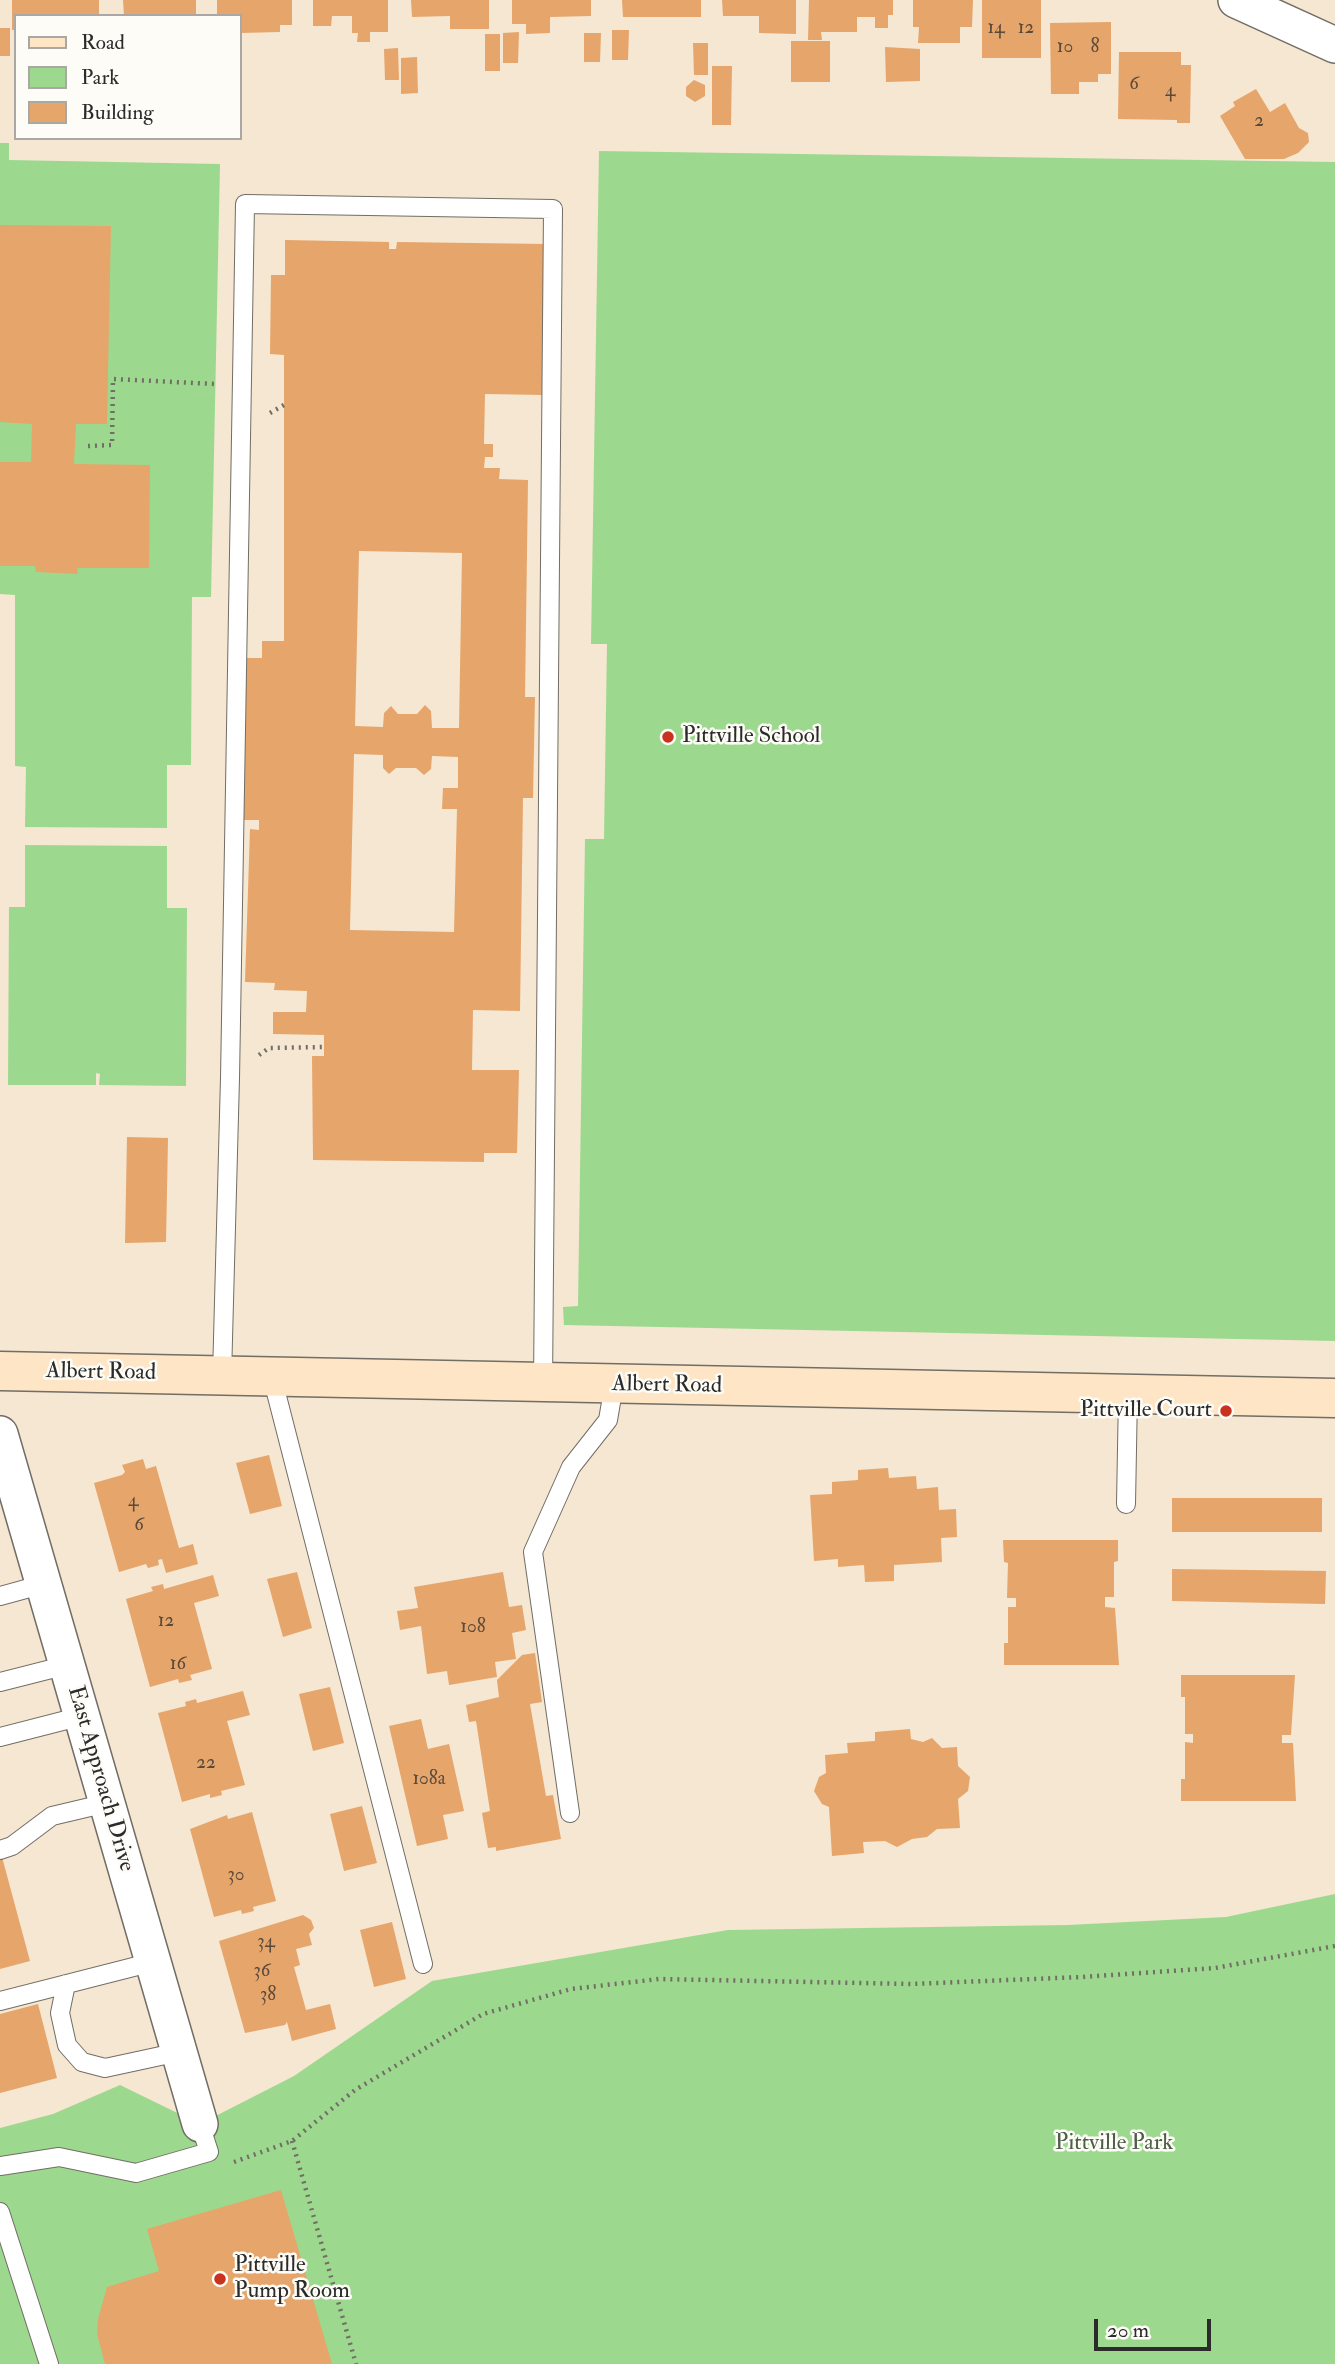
<!DOCTYPE html>
<html>
<head>
<meta charset="utf-8">
<style>
  body { margin:0 }
  #map { position:relative; width:1335px; height:2364px; overflow:hidden; background:#f5e7d1; font-family:"IM FELL Double Pica",serif }
  canvas { display:block }
  .legend { position:absolute; left:14px; top:14px; width:228px; height:126px; box-sizing:border-box; background:#fdfcf7; border:2px solid #a9a8a5; margin:0; padding:9px 12px; list-style:none; font-size:21px; color:#2b2b2b }
  .legend li { display:flex; align-items:center; gap:14px; height:35px }
  .legend b { width:35px; border:2px solid #a9a8a5 }
  .scale { position:absolute; left:1094px; top:2319px; width:117px; height:32px; box-sizing:border-box; border:4px solid #2b2b2b; border-top:0; padding-left:9px; font-size:21px; line-height:24px; white-space:nowrap; color:#2b2b2b; -webkit-text-stroke:5px #fdfcf7; paint-order:stroke }
</style>
</head>
<body>
<div id="map">
<canvas width="1335" height="2364"></canvas>
<ul class="legend">
<li><b style="height:9px;background:#fde5c5"></b>Road</li>
<li><b style="height:19px;background:#9cd98e"></b>Park</li>
<li><b style="height:19px;background:#e6a56a"></b>Building</li>
</ul>
<div class="scale">20 m</div>
</div>
<script>
const ctx = document.querySelector('canvas').getContext('2d');
ctx.lineJoin = 'round';
function fillPath(path, color) {
  ctx.fillStyle = color;
  ctx.fill(path, 'evenodd');
}
function toPath(rows) {
  const path = new Path2D();
  for (const r of rows) {
    path.moveTo(r[0], r[1]);
    for (let i = 2; i < r.length; i += 2) path.lineTo(r[i], r[i + 1]);
  }
  return path;
}
function stroke(path, color, width, dash) {
  ctx.strokeStyle = color;
  ctx.lineWidth = width;
  ctx.lineCap = dash ? 'butt' : 'round';
  ctx.setLineDash(dash || []);
  ctx.stroke(path);
}
function drawText(font, color, halo, rows, align = 'center') {
  ctx.font = font + ' "IM FELL Double Pica",serif';
  ctx.lineWidth = 5;
  ctx.setLineDash([]);
  ctx.textBaseline = 'middle';
  ctx.strokeStyle = halo;
  ctx.fillStyle = color;
  for (const [text, x, y, turn = 0] of rows) {
    ctx.save();
    ctx.translate(x, y);
    ctx.rotate((+turn || 0) * Math.PI / 180);
    ctx.textAlign = isNaN(turn) ? turn : align;
    if (halo) ctx.strokeText(text, 0, 0);
    ctx.fillText(text, 0, 0);
    ctx.restore();
  }
}
fillPath(toPath([
  [0,143,9,143,9,160,220,164,211,597,192,597,191,765,167,765,167,828,25,827,26,767,15,766,15,595,0,594],
  [599,151,1335,162,1335,1341,564,1325,563,1307,578,1306,585,839,604,839,607,644,591,644],
  [25,845,167,846,167,908,187,908,186,1086,99,1085,100,1074,96,1073,96,1085,8,1085,9,907,25,907],
  [1335,1894,1335,2364,0,2364,0,2128,53,2114,120,2085,200,2124,294,2076,432,1981,728,1930,1068,1925,1226,1917]
]), '#9cd98e');
fillPath(toPath([
  [12,0,99,0,99,16,16,16,16,30,12,30],
  [123,0,196,0,196,16,124,16],
  [217,0,292,0,292,25,280,25,280,32,240,33,240,16,217,15],
  [313,0,388,0,388,32,370,32,370,42,357,42,358,33,352,33,352,16,332,16,331,26,313,26],
  [411,0,489,0,489,29,450,29,450,16,412,17],
  [512,0,591,0,591,16,550,17,550,33,526,34,526,24,512,24],
  [622,0,701,0,701,17,623,17],
  [722,0,796,0,796,34,759,33,759,16,723,16],
  [809,0,893,0,893,15,888,15,888,28,875,28,875,17,857,17,857,32,821,32,822,40,808,40],
  [913,0,973,0,972,27,960,27,960,43,918,43,919,27,913,27],
  [982,0,1041,0,1041,58,982,58],
  [1111,22,1111,74,1098,74,1098,82,1079,82,1079,94,1051,94,1050,23],
  [0,28,10,28,10,56,0,56],
  [612,30,629,30,628,60,612,60],
  [519,32,518,63,503,63,503,33],
  [584,33,601,33,600,62,584,62],
  [485,34,500,34,500,71,485,71],
  [791,41,830,41,830,82,791,82],
  [693,43,708,43,708,75,694,75],
  [885,47,920,49,920,81,886,82],
  [398,48,399,80,385,80,384,49],
  [1119,52,1181,52,1181,65,1191,65,1190,123,1177,123,1177,120,1118,119],
  [417,57,418,93,401,94,401,58],
  [712,66,732,66,731,125,712,125],
  [694,80,705,85,705,96,695,102,686,96,686,87],
  [1256,89,1270,112,1285,103,1299,128,1308,133,1309,142,1298,153,1284,159,1245,159,1220,116,1235,106,1233,102],
  [0,225,111,226,107,424,76,424,74,464,150,465,149,568,77,568,78,574,36,572,35,566,0,566,0,462,31,462,32,424,0,422],
  [285,240,389,242,389,249,396,249,397,242,547,244,545,395,485,394,484,444,493,444,493,457,485,457,484,468,500,468,499,479,528,480,525,697,535,697,533,798,523,798,520,1011,473,1010,472,1070,519,1070,517,1153,484,1153,484,1162,313,1160,312,1056,324,1056,324,1035,273,1034,273,1012,306,1012,307,991,274,990,275,983,245,982,250,829,259,830,259,820,242,820,244,658,262,658,262,641,284,641,284,355,270,354,271,275,285,275],
  [359,551,462,553,459,728,432,728,431,711,425,705,417,714,398,714,391,706,384,713,383,727,355,726],
  [354,754,383,755,383,768,389,774,396,768,416,768,424,775,431,769,432,756,458,757,458,788,443,788,442,809,457,809,454,932,350,930],
  [127,1137,168,1138,166,1242,125,1243],
  [269,1455,282,1506,250,1514,236,1463],
  [143,1459,146,1469,156,1466,179,1548,193,1544,198,1564,166,1573,162,1559,158,1560,159,1565,148,1568,146,1564,119,1572,94,1483,122,1475,125,1472,122,1465],
  [888,1468,889,1478,916,1476,917,1489,938,1487,939,1510,956,1509,957,1537,941,1538,942,1562,894,1565,894,1581,865,1582,864,1565,838,1567,838,1559,814,1561,810,1495,832,1494,832,1482,858,1480,858,1470],
  [1172,1498,1322,1498,1322,1532,1172,1532],
  [1003,1540,1118,1540,1118,1561,1114,1562,1114,1597,1105,1597,1105,1607,1115,1608,1119,1665,1004,1665,1004,1643,1008,1643,1008,1607,1016,1607,1016,1598,1007,1598,1008,1563,1004,1562],
  [1172,1569,1326,1571,1325,1604,1172,1601],
  [297,1572,312,1628,283,1637,267,1579],
  [503,1572,509,1607,522,1605,526,1630,512,1633,516,1659,495,1662,497,1677,449,1685,447,1671,427,1674,421,1626,400,1630,397,1611,418,1608,414,1587],
  [213,1575,219,1596,194,1603,212,1669,190,1675,192,1680,179,1683,178,1679,150,1687,126,1599,153,1591,151,1587,163,1584,164,1589],
  [535,1653,542,1702,530,1704,546,1796,553,1795,561,1839,496,1851,496,1847,488,1848,482,1813,490,1811,476,1721,469,1722,466,1705,499,1697,497,1680,522,1655],
  [1181,1675,1295,1675,1291,1735,1282,1735,1282,1743,1293,1743,1296,1801,1181,1801,1181,1779,1185,1779,1185,1742,1193,1743,1193,1734,1185,1734,1185,1697,1181,1697],
  [330,1687,344,1743,313,1751,299,1694],
  [243,1691,250,1715,227,1721,245,1785,221,1791,222,1795,210,1798,210,1794,182,1802,158,1713,186,1706,185,1702,196,1699,197,1703],
  [421,1719,428,1749,449,1744,464,1811,443,1815,448,1839,417,1846,389,1726],
  [910,1729,911,1739,923,1742,932,1738,942,1748,957,1747,958,1766,970,1777,968,1791,958,1799,960,1828,937,1829,927,1837,912,1839,897,1847,885,1841,863,1842,864,1853,832,1856,829,1807,822,1804,814,1791,819,1777,826,1773,825,1755,848,1753,847,1743,875,1741,875,1732],
  [362,1806,377,1863,344,1871,330,1814],
  [252,1812,276,1901,253,1907,254,1911,242,1914,241,1910,214,1917,190,1829,227,1815,228,1819],
  [2,1857,30,1961,0,1969,0,1858],
  [303,1915,311,1920,314,1928,309,1934,312,1945,296,1949,300,1965,294,1967,306,2010,330,2004,336,2029,292,2041,287,2022,285,2025,245,2033,219,1941],
  [392,1922,406,1979,374,1987,360,1930],
  [38,2004,57,2078,0,2093,0,2014],
  [281,2190,332,2364,105,2364,97,2334,98,2319,107,2287,159,2271,147,2229]
]), '#e6a56a');
const lane = toPath([
  [222,1376,230,1078,245,204,553,209,543,1384],
  [272,1377,423,1964],
  [1126,1504,1128,1394],
  [0,1596,44,1584],
  [0,1682,67,1665],
  [0,1737,82,1716],
  [570,1813,533,1552,571,1467,608,1420,614,1385],
  [0,1850,12,1846,52,1816,107,1803],
  [66,1984,60,2013,67,2045,82,2062,105,2068,179,2052],
  [0,2001,153,1962],
  [0,2166,59,2157,136,2173,209,2152,200,2124],
  [0,2212,49,2364]
]);
const street = toPath([
  [1236,0,1335,45],
  [0,1434,200,2124]
]);
const secondary = toPath([
  [0,1371,1335,1398]
]);
stroke(lane, '#726d65', 20);
stroke(street, '#726d65', 38);
stroke(secondary, '#726d65', 41);
stroke(toPath([
  [270,413,284,405],
  [88,446,112,445,113,379,215,384],
  [259,1055,269,1048,324,1047],
  [292,2141,356,2364],
  [234,2162,292,2141,355,2090,483,2014,571,1989,659,1979,911,1984,1082,1977,1215,1968,1335,1946]
]), '#726d65', 4.5, [2, 5]);
stroke(lane, '#fff', 18);
stroke(street, '#fff', 35);
stroke(secondary, '#fde5c5', 38);
for (const [x, y, r, color] of [
  [668,737,7,"#c8321e"],
  [1226,1411,7,"#c8321e"],
  [220,2279,7,"#c8321e"]
]) {
  const dot = new Path2D();
  dot.arc(x, y, r, 0, 2 * Math.PI);
  ctx.fillStyle = color;
  ctx.fill(dot);
  stroke(dot, '#fdfcf7', 2.5);
}
drawText('19px', '#5a4a3b', null, [
  ["14",996,29],
  ["12",1026,29],
  ["10",1065,48],
  ["8",1095,48],
  ["6",1134,85],
  ["4",1170,92],
  ["2",1259,122],
  ["4",133,1502],
  ["6",139,1526],
  ["12",166,1622],
  ["108",473,1628],
  ["16",178,1665],
  ["22",206,1764],
  ["108a",429,1780],
  ["30",236,1876],
  ["34",266,1943],
  ["36",262,1972],
  ["38",268,1996]
]);
drawText('23px', '#2b2b2b', '#fdfcf7', [
  ["Pittville School",682,737],
  ["Pittville Court",1212,1411,"right"],
  ["Pittville",234,2266],
  ["Pump Room",234,2292]
], 'left');
drawText('23px', '#2b2b2b', '#fdfcf7', [
  ["Albert Road",101,1373,1],
  ["Albert Road",667,1386,1],
  ["East Approach Drive",100,1779,74]
]);
drawText('23px', '#4d5f49', '#fdfcf7', [
  ["Pittville Park",1114,2144]
]);
</script>
</body>
</html>
